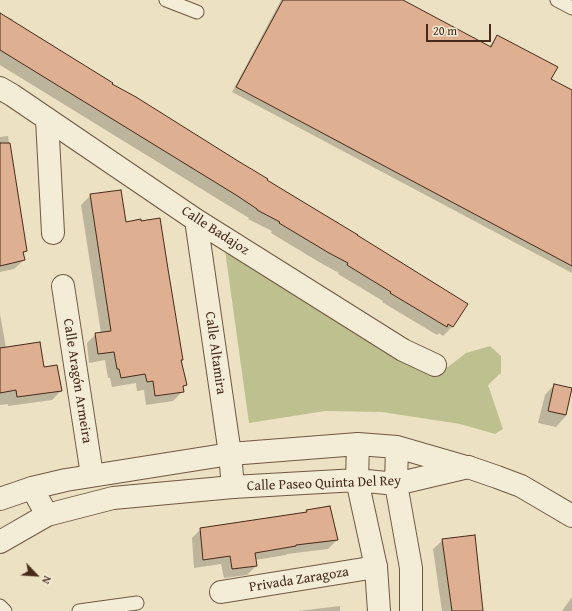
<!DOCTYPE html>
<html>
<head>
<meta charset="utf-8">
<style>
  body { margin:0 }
  #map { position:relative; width:572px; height:611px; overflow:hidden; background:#ece1c2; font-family:"Gentium Book Plus",serif }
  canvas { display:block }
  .north { position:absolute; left:16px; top:555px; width:40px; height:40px; -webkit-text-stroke:3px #f3ecd7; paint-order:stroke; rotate:115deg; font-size:11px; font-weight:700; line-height:16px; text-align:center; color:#472a19 }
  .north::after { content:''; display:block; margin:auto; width:14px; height:18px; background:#472a19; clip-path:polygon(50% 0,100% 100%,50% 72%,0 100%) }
  .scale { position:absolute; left:426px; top:24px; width:65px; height:18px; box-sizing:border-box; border:2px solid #472a19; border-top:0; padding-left:5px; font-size:12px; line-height:14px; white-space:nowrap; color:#472a19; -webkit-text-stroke:3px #f3ecd7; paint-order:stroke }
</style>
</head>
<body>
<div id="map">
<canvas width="572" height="611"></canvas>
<div class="north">N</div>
<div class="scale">20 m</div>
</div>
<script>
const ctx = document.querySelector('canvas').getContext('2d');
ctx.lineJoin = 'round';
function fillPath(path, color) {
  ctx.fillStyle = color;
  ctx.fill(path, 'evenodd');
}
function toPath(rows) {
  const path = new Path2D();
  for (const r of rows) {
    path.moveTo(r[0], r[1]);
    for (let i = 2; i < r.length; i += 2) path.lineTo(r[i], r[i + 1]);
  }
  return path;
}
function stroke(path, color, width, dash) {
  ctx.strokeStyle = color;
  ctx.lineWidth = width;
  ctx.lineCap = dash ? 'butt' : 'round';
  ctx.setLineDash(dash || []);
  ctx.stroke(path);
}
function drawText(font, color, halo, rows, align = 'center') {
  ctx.font = font + ' "Gentium Book Plus",serif';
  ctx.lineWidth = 3.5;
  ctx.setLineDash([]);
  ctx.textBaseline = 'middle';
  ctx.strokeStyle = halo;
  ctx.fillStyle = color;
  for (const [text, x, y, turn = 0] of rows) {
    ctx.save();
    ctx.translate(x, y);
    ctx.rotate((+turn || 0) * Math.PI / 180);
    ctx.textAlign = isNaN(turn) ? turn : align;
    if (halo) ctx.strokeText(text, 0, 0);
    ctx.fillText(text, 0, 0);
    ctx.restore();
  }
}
fillPath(toPath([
  [224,243,444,370,466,353,490,346,501,356,501,373,488,385,503,429,495,434,460,424,382,412,325,411,249,423]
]), '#bec18f');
fillPath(toPath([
  [281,0,400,0,489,47,493,41,498,36,549,79,572,91,572,273,232,92],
  [0,15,13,19,10,21,266,180,452,327,443,336,439,333,437,335,382,302,383,301,338,274,339,273,319,262,271,233,272,231,248,219,249,218,226,204,0,65],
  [8,136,26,251,23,254,24,260,14,269,0,272,0,137],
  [91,195,125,223,180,361,185,385,182,389,183,391,173,401,146,405,144,390,137,391,136,383,112,387,110,378,108,378,105,360,89,363,87,343,96,334,101,333,81,205],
  [0,314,6,348,43,368,61,391,52,400,8,406,8,404,0,405],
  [554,385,571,389,565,417,556,427,538,423,545,395],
  [307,511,337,540,328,549,287,554,286,555,255,560,256,566,247,575,224,578,221,564,194,568,192,538,201,529,304,513],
  [443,540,482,611,442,611,433,549],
  [572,597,572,611,562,611],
  [340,606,340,611,298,611]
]), '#0003');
const building = toPath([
  [283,0,403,0,491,47,497,35,558,67,551,79,572,90,572,266,236,87,283,0],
  [0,13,113,83,112,84,136,97,238,161,268,179,267,180,290,194,358,235,357,235,468,304,453,327,448,324,447,327,390,293,391,292,347,265,348,263,329,253,279,223,280,222,257,210,257,209,236,195,0,50,0,13],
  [0,143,10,143,27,251,23,252,25,260,0,266,0,143],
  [121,190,126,222,141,219,141,221,160,218,168,269,183,360,181,360,187,385,183,386,184,392,155,396,153,381,147,382,145,374,121,378,119,369,117,369,114,352,98,354,95,333,111,331,90,194,121,190],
  [40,342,44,367,57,365,62,391,17,397,16,390,0,393,0,348,40,342],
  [554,384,572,388,566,415,548,411,554,384],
  [330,506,338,540,296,545,296,546,255,553,257,566,232,569,230,556,203,560,200,528,307,512,306,510,330,506],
  [475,535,483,611,452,611,442,539,475,535]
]);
fillPath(building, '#deaf91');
stroke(building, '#472a19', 1);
const service = toPath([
  [166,0,197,12],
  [557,0,572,8],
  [0,606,5,611],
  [79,611,137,603]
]);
const minor = toPath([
  [0,88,12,95,196,220,403,350,435,365],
  [47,119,53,233],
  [196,220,230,454,233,487],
  [63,286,92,475],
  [468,467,497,477,521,486,572,516],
  [32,488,47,515],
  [221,592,376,567]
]);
const tertiary = toPath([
  [358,444,357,480,376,567,379,611],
  [397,447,396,484,411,568,411,611],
  [0,499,32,488,66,480,230,454,358,444,397,447,466,467],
  [0,542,47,515,113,498,233,487,357,480,396,484,468,467]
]);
stroke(service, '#705843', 15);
stroke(minor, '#705843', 24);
stroke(tertiary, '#705843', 24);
stroke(service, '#f3ecd7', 13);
stroke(minor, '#f3ecd7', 22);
stroke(tertiary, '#f3ecd7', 22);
drawText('14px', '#472a19', '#f3ecd7', [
  ["Calle Badajoz",215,231,33],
  ["Calle Altamira",215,353,82],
  ["Calle Aragón Armeira",77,381,81],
  ["Calle Paseo Quinta Del Rey",324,484,-2],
  ["Privada Zaragoza",299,580,-9]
]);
</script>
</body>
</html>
